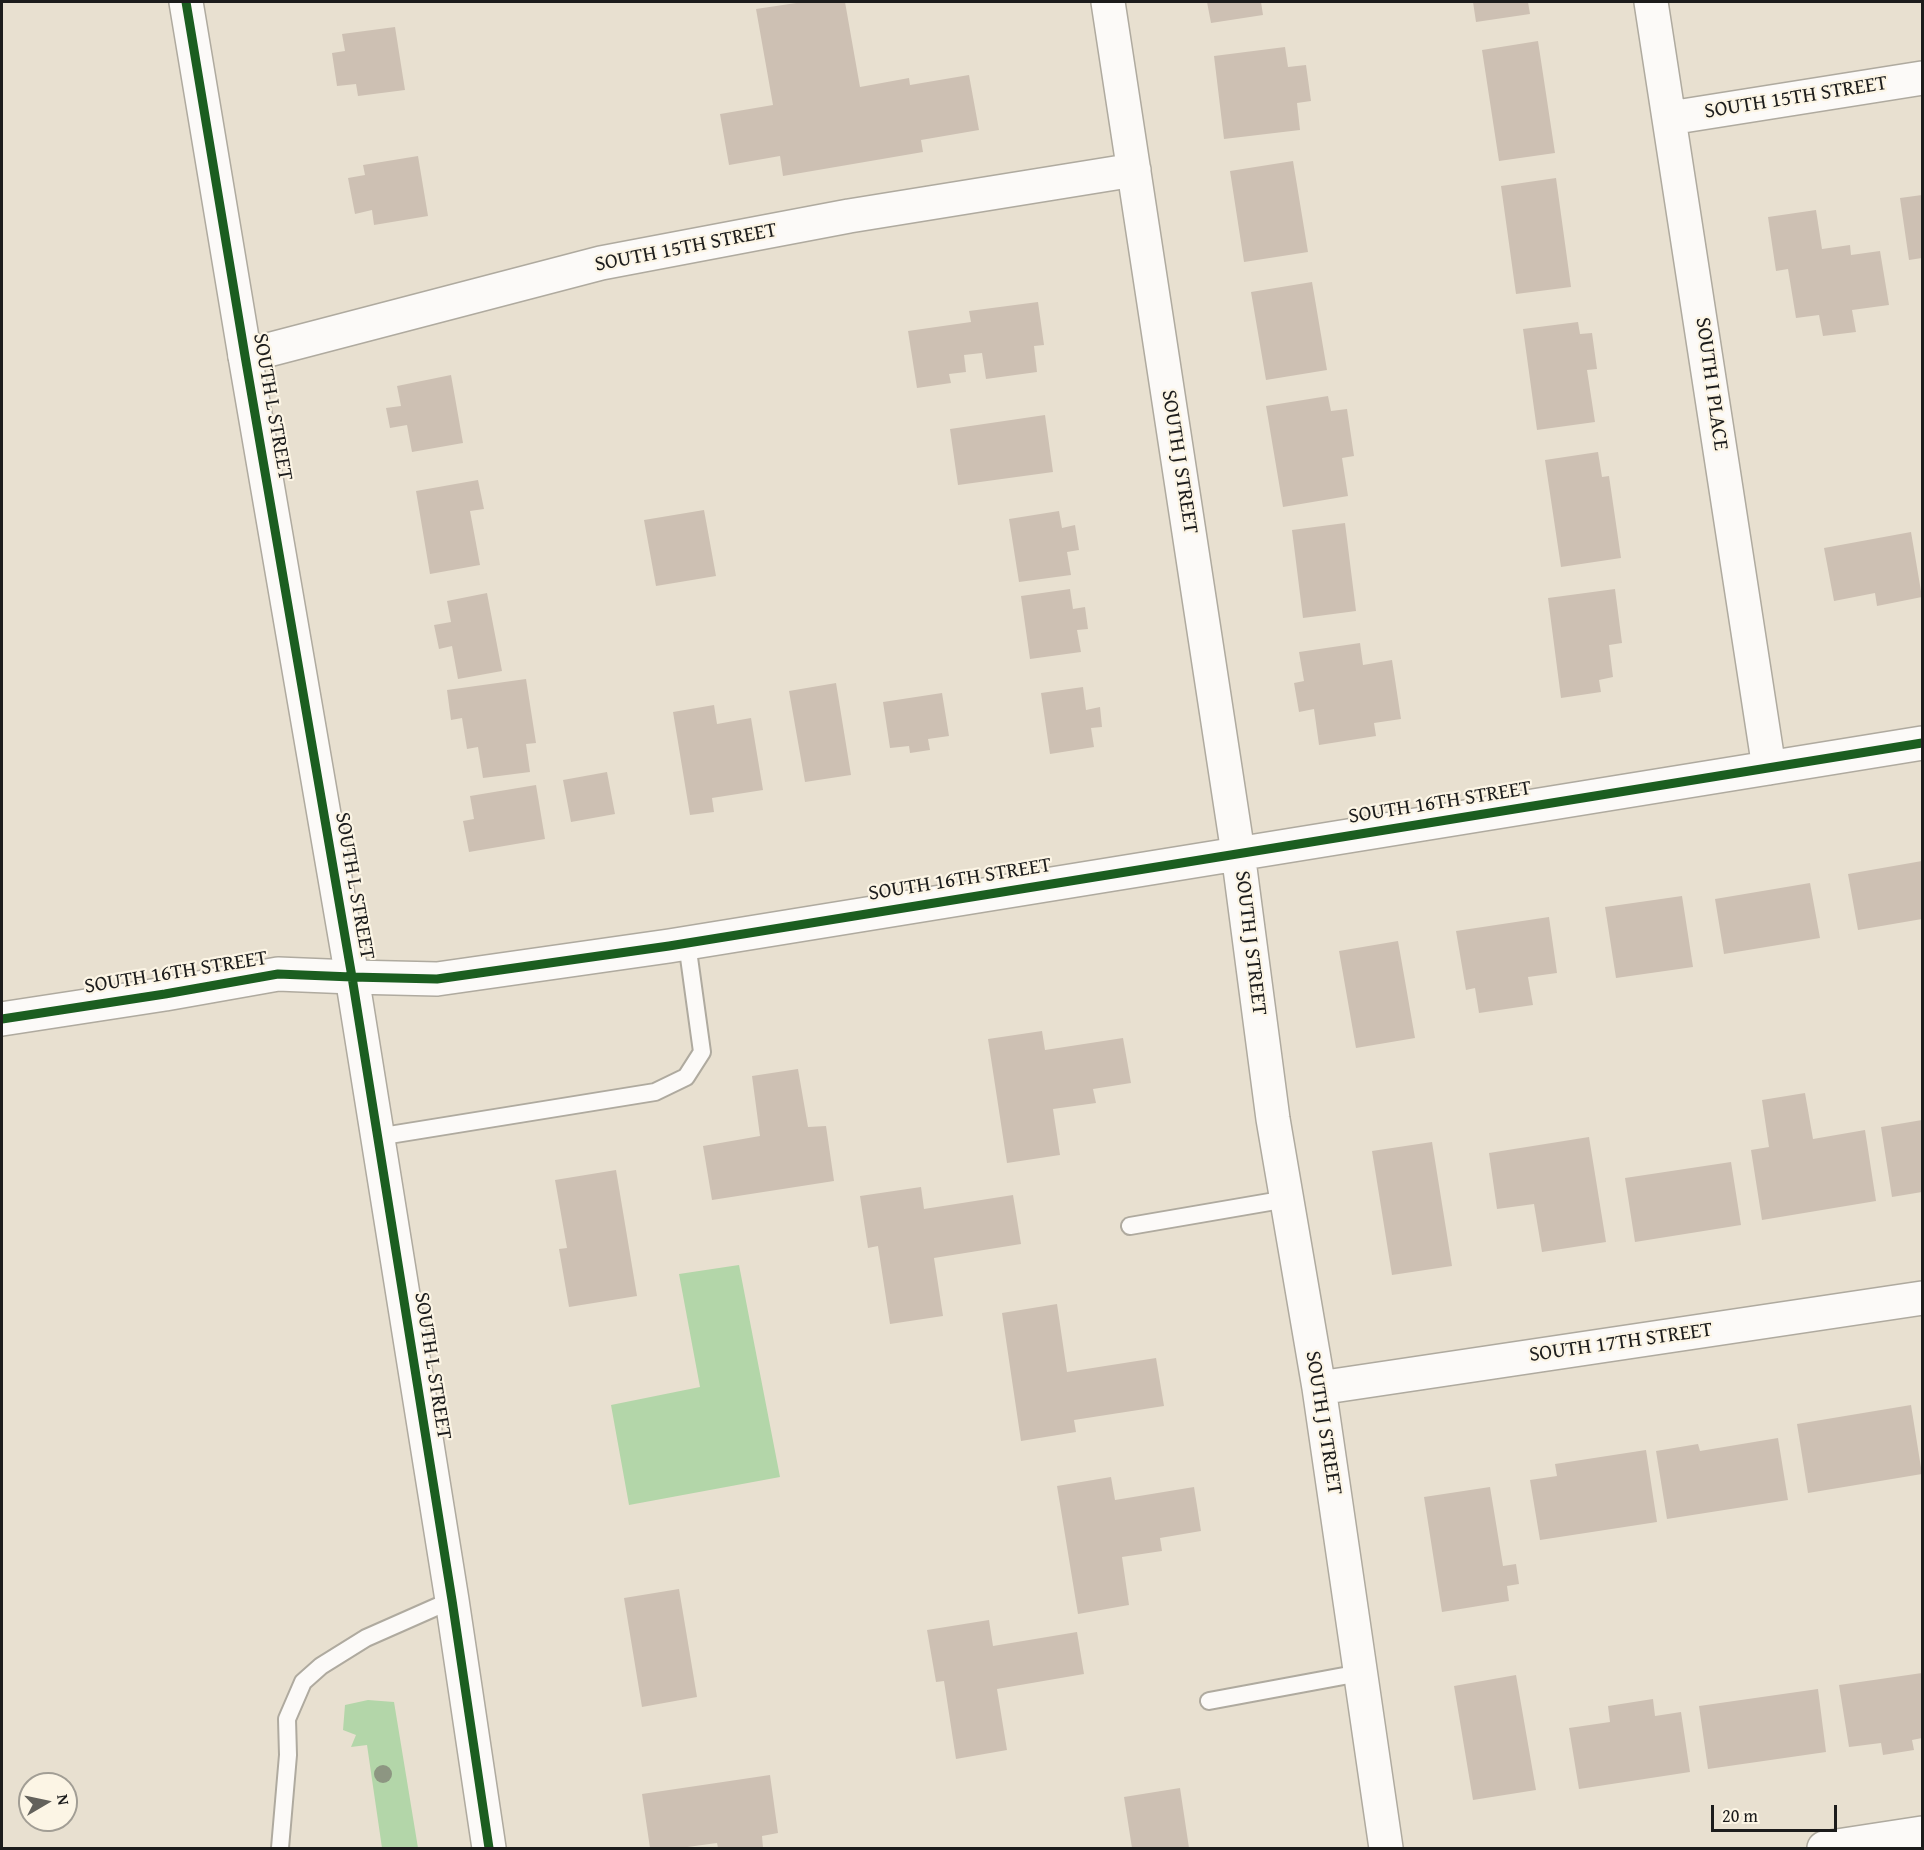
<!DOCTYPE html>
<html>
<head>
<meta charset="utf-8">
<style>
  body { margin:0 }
  #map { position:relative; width:1924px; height:1850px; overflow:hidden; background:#e8e0d0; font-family:"Gentium Book Plus",serif }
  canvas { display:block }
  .frame { position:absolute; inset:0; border:3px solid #1c1c1c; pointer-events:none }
  .north { position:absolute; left:18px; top:1772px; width:60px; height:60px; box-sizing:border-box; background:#fcf5e5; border:2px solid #a29e95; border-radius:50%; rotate:81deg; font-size:16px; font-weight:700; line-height:24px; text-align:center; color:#1c1c1c }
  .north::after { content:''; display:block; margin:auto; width:21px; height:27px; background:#63615b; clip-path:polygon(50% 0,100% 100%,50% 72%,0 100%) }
  .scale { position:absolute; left:1711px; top:1805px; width:126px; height:27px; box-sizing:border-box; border:3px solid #1c1c1c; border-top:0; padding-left:8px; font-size:18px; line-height:21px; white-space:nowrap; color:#1c1c1c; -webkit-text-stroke:4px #fcf5e5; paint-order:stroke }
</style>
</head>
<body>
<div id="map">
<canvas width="1924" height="1850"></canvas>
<div class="frame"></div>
<div class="north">N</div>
<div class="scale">20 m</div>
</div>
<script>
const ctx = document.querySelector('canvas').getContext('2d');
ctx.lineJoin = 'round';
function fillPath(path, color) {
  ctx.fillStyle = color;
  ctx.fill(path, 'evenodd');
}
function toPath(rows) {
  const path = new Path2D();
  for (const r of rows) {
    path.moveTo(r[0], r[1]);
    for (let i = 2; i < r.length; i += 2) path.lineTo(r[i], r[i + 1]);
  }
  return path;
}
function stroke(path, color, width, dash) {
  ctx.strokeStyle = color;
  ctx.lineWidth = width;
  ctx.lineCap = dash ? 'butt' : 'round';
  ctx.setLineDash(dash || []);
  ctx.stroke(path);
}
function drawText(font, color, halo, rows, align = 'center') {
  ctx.font = font + ' "Gentium Book Plus",serif';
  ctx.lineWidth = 4.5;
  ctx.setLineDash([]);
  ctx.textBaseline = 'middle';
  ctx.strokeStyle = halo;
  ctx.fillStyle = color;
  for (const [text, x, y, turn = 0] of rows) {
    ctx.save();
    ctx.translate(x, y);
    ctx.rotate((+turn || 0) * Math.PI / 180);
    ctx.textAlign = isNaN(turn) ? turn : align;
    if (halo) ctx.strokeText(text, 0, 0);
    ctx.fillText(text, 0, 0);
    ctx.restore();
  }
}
fillPath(toPath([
  [739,1265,780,1477,629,1505,611,1405,700,1387,679,1274],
  [368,1700,394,1702,418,1848,382,1848,367,1745,351,1747,356,1735,343,1730,345,1705]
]), '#b3d6a9');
fillPath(toPath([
  [803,2,845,2,860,87,909,78,910,85,969,75,979,130,921,140,923,152,783,176,780,156,729,165,720,114,773,105,756,9],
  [1207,2,1261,2,1263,15,1211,23],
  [1473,2,1528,2,1530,14,1476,22],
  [395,27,405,90,358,96,356,84,337,86,332,53,345,51,342,34],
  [1538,41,1555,153,1499,161,1482,50],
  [1285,47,1288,67,1306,65,1311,101,1297,103,1300,130,1224,139,1214,56],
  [418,156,428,216,374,225,372,210,355,214,348,178,365,175,363,165],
  [1293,161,1308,252,1244,262,1230,171],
  [1556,178,1571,287,1516,294,1501,186],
  [1922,195,1922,258,1909,260,1900,198],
  [1816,210,1822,249,1850,245,1851,255,1880,251,1889,305,1852,310,1856,332,1823,336,1819,315,1796,318,1788,269,1776,271,1768,217],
  [1312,282,1327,370,1266,380,1251,292],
  [1038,302,1044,345,1034,346,1037,372,986,379,982,353,964,355,966,372,949,374,951,383,917,388,908,331,971,322,969,311],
  [1578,322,1580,334,1592,333,1597,369,1587,370,1595,422,1537,430,1523,329],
  [451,375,463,443,412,452,407,425,390,428,386,408,401,406,397,386],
  [1328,396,1331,411,1347,409,1354,456,1342,458,1348,496,1283,507,1266,406],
  [1045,415,1053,472,958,485,950,429],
  [1598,452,1602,477,1609,476,1621,558,1561,567,1545,460],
  [478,480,484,509,470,511,480,565,430,574,416,491],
  [704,510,716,576,656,586,644,520],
  [1059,511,1062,528,1075,525,1079,550,1067,552,1071,575,1019,582,1009,519],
  [1345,523,1356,611,1303,618,1292,530],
  [1911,532,1922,597,1877,606,1875,593,1834,601,1824,548],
  [1070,589,1073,609,1085,607,1088,629,1077,630,1081,652,1030,659,1021,596],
  [1615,589,1622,643,1609,645,1613,677,1599,680,1601,692,1561,698,1548,598],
  [487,593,502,671,458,679,452,646,439,649,434,625,451,622,447,601],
  [1360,643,1363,665,1392,660,1401,719,1374,723,1376,736,1319,745,1314,709,1299,712,1294,683,1304,681,1299,652],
  [526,679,536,743,526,744,530,772,483,778,478,747,467,749,462,718,451,720,447,690],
  [836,683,851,775,805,782,789,691],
  [1083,687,1086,710,1100,707,1102,727,1091,728,1094,747,1050,754,1041,693],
  [942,693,949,736,928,739,930,750,910,753,909,746,890,748,883,702],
  [714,705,717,724,751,718,763,790,712,798,714,812,690,815,673,712],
  [607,772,615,814,571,822,563,780],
  [536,785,545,839,469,852,463,821,474,819,470,796],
  [1922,861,1922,919,1858,930,1848,874],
  [1810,883,1820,938,1724,954,1715,899],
  [1682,896,1693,967,1616,978,1605,907],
  [1549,917,1557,973,1528,977,1533,1005,1479,1013,1475,988,1466,990,1456,931],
  [1398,941,1415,1038,1356,1048,1339,951],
  [1042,1031,1045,1050,1123,1038,1131,1083,1093,1089,1096,1103,1053,1109,1060,1155,1007,1163,988,1039],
  [798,1069,808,1127,826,1126,834,1181,712,1200,703,1146,760,1136,752,1076],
  [1805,1093,1813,1139,1865,1130,1876,1201,1762,1220,1751,1150,1769,1147,1762,1100],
  [1922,1120,1922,1192,1892,1197,1881,1127],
  [1589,1137,1606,1242,1542,1252,1534,1204,1497,1209,1489,1153],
  [1432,1142,1452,1266,1392,1275,1372,1151],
  [1731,1162,1741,1225,1635,1242,1625,1178],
  [616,1170,637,1296,569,1307,559,1249,567,1248,555,1180],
  [921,1187,924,1209,1013,1195,1021,1244,934,1258,943,1316,890,1324,878,1246,868,1248,860,1196],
  [1057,1304,1067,1372,1156,1358,1164,1406,1074,1420,1076,1432,1021,1441,1002,1313],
  [1911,1405,1922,1474,1808,1493,1797,1424],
  [1778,1438,1788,1500,1667,1519,1656,1451,1698,1444,1700,1451],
  [1646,1450,1657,1522,1540,1540,1530,1480,1557,1476,1555,1464],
  [1111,1477,1115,1500,1194,1487,1201,1531,1160,1538,1162,1551,1122,1557,1129,1605,1078,1614,1057,1486],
  [1490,1487,1503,1566,1516,1564,1519,1584,1507,1586,1509,1601,1442,1612,1424,1497],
  [679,1589,697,1697,642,1707,624,1598],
  [989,1620,993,1646,1077,1632,1084,1674,997,1689,1007,1750,956,1759,944,1681,936,1682,927,1630],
  [1922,1673,1922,1738,1912,1740,1914,1750,1883,1755,1881,1743,1849,1747,1839,1685],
  [1516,1675,1536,1790,1473,1800,1454,1686],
  [1818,1689,1826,1752,1708,1769,1699,1706],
  [1653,1699,1655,1716,1681,1712,1690,1772,1579,1789,1569,1728,1610,1722,1608,1706],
  [770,1775,778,1833,762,1836,763,1848,718,1848,717,1843,680,1848,650,1848,642,1794],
  [1180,1788,1189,1848,1132,1848,1124,1797]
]), '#cdc0b3');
const service = toPath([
  [377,1137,655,1092,686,1077,702,1052,687,943],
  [1130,1226,1287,1199],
  [1209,1701,1360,1673],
  [280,1848,288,1755,287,1719,303,1682,321,1666,366,1638,452,1600]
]);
const minor = toPath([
  [1108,2,1238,853,1273,1119,1319,1388,1386,1848],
  [1651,2,1769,768],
  [1670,118,1922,78],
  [245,356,601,263,849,216,1134,170],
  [2,1019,165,994,278,974,352,977,437,979,669,946,1922,743],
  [1319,1388,1922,1298],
  [1824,1848,1922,1833]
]);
const tertiary = toPath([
  [186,2,245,356,352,977,452,1600,489,1848]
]);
stroke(service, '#afaa9f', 20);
stroke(minor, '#afaa9f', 36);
stroke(tertiary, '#afaa9f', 36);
stroke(service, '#fcfaf8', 16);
stroke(minor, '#fcfaf8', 33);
stroke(tertiary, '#fcfaf8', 33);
stroke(toPath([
  [186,2,245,356,352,977,452,1600,489,1848],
  [2,1019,165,994,278,974,352,977,437,979,669,946,1922,743]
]), '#1b5e20', 9);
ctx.fillStyle = '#8d9682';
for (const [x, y] of [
  [383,1774]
]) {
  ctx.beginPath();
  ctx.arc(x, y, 9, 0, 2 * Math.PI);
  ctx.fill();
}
drawText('21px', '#1c1c1c', '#fcf5e5', [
  ["SOUTH 15TH STREET",1796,98,-9],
  ["SOUTH 15TH STREET",686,248,-11],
  ["SOUTH I PLACE",1711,384,82],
  ["SOUTH L STREET",272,407,80],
  ["SOUTH J STREET",1179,462,81],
  ["SOUTH 16TH STREET",1440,803,-9],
  ["SOUTH 16TH STREET",960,880,-9],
  ["SOUTH L STREET",354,886,80],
  ["SOUTH J STREET",1250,943,83],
  ["SOUTH 16TH STREET",176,973,-9],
  ["SOUTH 17TH STREET",1621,1343,-8],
  ["SOUTH L STREET",432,1366,81],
  ["SOUTH J STREET",1323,1423,81]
]);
</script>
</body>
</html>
